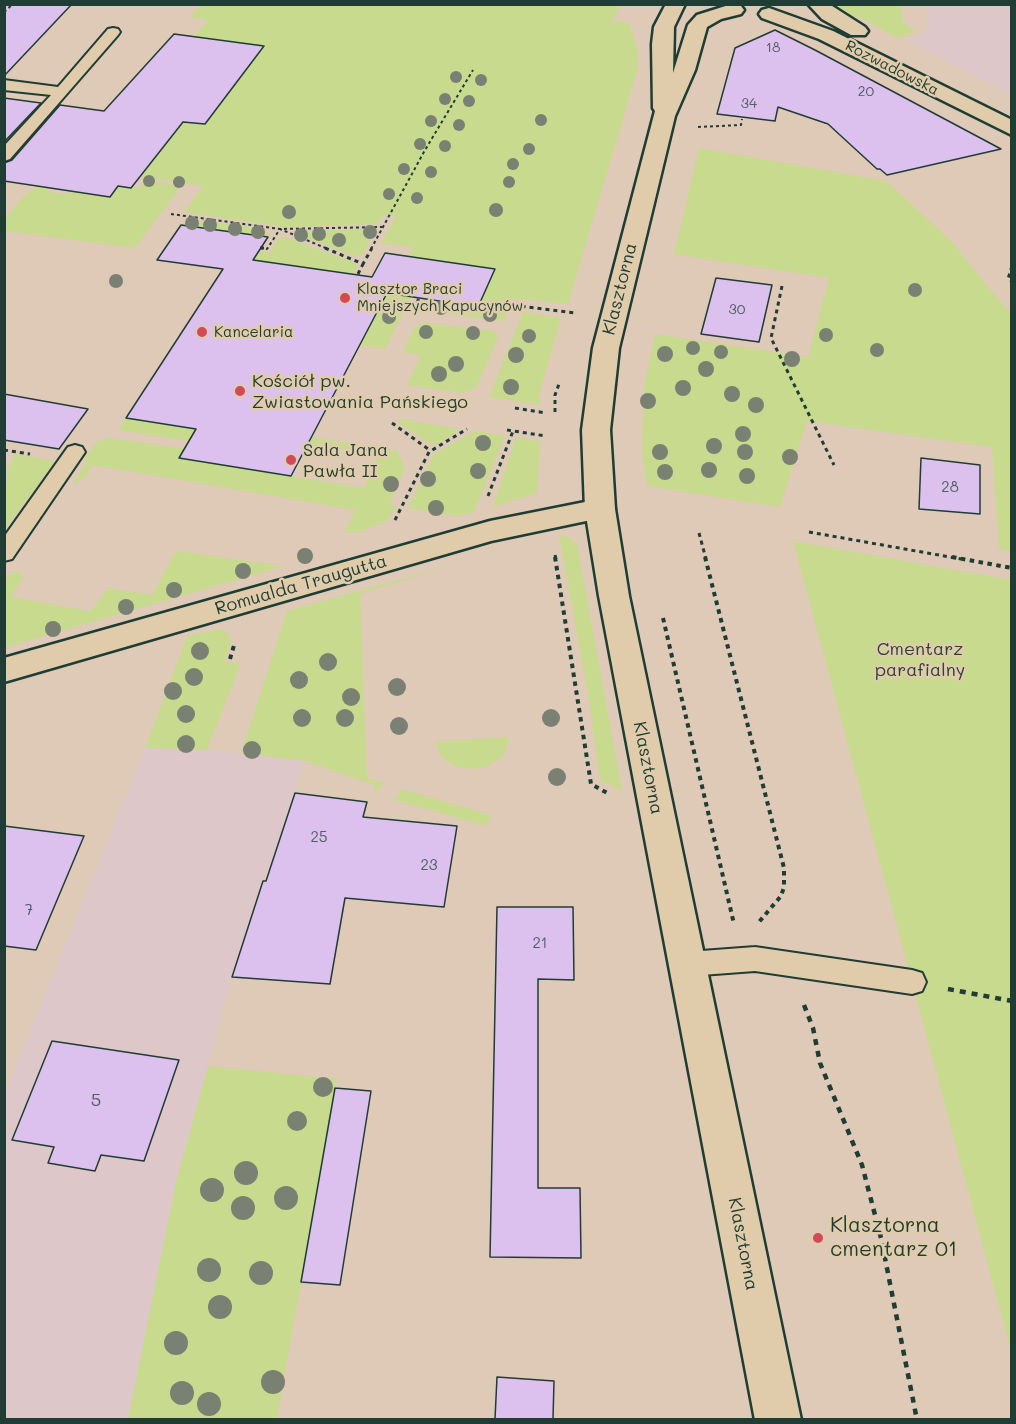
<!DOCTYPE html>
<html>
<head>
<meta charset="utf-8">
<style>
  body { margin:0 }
  #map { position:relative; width:1016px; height:1424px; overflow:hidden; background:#dfcab8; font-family:Mali,sans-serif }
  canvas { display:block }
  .frame { position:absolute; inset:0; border:6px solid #1f3d34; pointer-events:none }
</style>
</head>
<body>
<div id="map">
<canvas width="1016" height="1424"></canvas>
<div class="frame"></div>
</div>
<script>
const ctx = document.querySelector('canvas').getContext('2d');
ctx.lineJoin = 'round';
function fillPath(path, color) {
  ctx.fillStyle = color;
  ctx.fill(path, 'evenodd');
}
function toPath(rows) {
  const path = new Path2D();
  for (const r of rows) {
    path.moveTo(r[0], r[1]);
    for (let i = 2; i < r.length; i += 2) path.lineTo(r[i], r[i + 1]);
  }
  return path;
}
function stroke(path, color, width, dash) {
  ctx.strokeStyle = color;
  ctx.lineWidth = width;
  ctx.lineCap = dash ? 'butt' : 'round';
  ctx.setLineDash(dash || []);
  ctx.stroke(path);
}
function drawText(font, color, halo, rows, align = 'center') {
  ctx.font = font + ' Mali,sans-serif';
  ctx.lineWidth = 5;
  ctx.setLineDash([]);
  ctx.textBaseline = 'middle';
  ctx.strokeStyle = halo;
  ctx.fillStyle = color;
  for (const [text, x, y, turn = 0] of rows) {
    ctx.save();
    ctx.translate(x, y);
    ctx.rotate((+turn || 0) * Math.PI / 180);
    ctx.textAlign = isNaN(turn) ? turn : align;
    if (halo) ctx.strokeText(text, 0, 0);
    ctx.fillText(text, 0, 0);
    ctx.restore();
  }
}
fillPath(toPath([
  [928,4,1011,5,1011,95,907,40,927,32],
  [145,748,208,750,304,761,269,872,263,881,232,977,176,1182,128,1419,5,1420,5,1093]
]), '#dec7c8');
fillPath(toPath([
  [201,5,620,5,611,24,623,21,630,25,637,48,638,68,568,304,513,298,503,321,423,311,427,299,478,307,409,257,413,247,381,243,396,216,384,214,378,224,284,227,184,212,203,186,94,170,151,86,208,20,190,17],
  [835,5,901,5,902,19,906,25,916,32,897,38,863,19,845,14],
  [699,148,886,181,951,241,1008,311,1011,310,1011,551,999,549,992,447,807,421,780,507,647,486,642,454,644,386,655,334,808,357,829,278,674,254],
  [85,181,139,188,145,181,181,186,135,248,5,231,5,219,20,200,37,186,49,188,47,191,60,194,77,191],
  [188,220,262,228,267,232,268,237,181,225],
  [369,229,373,233,363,254,355,256,297,235,303,231],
  [285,237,353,262,357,266,353,274,253,260,258,251,270,253,279,238],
  [386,294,411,297,385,349,359,345],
  [523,312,561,318,539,395,540,405,489,397],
  [426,323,494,331,498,337,476,388,463,393,407,385,421,355,403,352,415,326],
  [126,418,204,430,207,426,261,433,263,430,364,445,361,453,216,430,211,436,194,434,189,441,119,430],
  [400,419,454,428,457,432,438,444,431,444,400,424,398,420],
  [475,431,505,436,474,512,458,516,408,508,434,454],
  [516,437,540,442,537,493,493,507],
  [109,438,185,449,180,458,364,488,378,456,374,455,378,448,396,450,405,467,390,504,397,506,387,521,362,531,344,533,355,510,93,465,82,480,75,484,75,481,85,464,86,457,96,442],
  [15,454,55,461,5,529,5,484,8,479,7,471],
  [559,535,566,536,577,544,622,791,600,780,589,700],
  [793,541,1011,580,1011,1351,912,982],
  [176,551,284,566,5,647,5,582,10,573,20,572,23,577,11,597,89,611,94,608,107,588,152,595],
  [452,565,360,594,367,778,384,783,375,794,375,785,304,761,241,753,287,611],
  [220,629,226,631,231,641,225,662,241,663,207,750,145,748,187,636],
  [508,737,508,744,502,757,486,767,476,769,456,767,447,761,440,755,435,742],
  [402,789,491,815,486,826,395,800],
  [208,1066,337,1079,277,1419,128,1419,176,1182]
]), '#c7da8e');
const building = toPath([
  [4,4,72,4,4,76,4,4],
  [775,30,815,50,1001,149,887,175,880,169,877,169,828,124,778,107,775,121,717,114,735,48,775,30],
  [174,34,264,46,205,124,183,122,131,188,118,186,110,197,4,181,4,163,12,160,60,105,104,111,174,34],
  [4,98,41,103,4,142,4,98],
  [181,225,268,237,253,260,372,277,385,253,495,269,478,307,387,293,291,476,179,458,196,429,126,418,223,269,157,260,181,225],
  [716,278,772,285,759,342,701,334,716,278],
  [4,394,88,409,59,449,4,440,4,394],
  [921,458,980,465,980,514,919,509,921,458],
  [295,793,367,802,363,817,457,826,444,907,345,898,330,984,232,977,263,881,266,881,295,793],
  [4,826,84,836,36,950,4,946,4,826],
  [497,907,573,907,574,980,538,979,538,1188,580,1188,581,1258,490,1257,497,907],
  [52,1041,179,1060,144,1161,101,1155,95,1171,48,1163,54,1147,12,1140,52,1041],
  [335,1088,371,1091,340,1285,301,1282,335,1088],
  [497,1377,554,1381,553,1419,495,1419,497,1377]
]);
fillPath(building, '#dcc0ee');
stroke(building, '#1f3d34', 1.5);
const lane = toPath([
  [113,28,118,29,120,32,118,35,10,159,4,161,4,146,51,95,4,90,4,80,58,87,108,29,113,28],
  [75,445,82,447,85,452,12,559,4,561,4,537,68,447,75,445],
  [755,947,912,970,922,973,926,982,922,991,912,994,755,971,688,976,678,973,674,964,678,955,688,952,755,947]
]);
const street = toPath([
  [600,499,610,502,615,509,610,516,491,541,4,682,4,658,490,521,600,499]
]);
const secondary = toPath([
  [666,4,685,4,674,27,673,73,688,25,697,15,732,4,741,6,744,10,741,14,721,19,707,27,695,70,675,116,619,348,610,430,615,509,629,596,801,1420,755,1420,599,596,585,509,582,430,593,348,655,111,653,108,652,44,654,27,666,4],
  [808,4,829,4,865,27,868,31,865,35,851,35,822,19,808,4],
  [769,8,833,31,1012,120,1012,135,819,39,762,18,759,14,762,10,769,8]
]);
stroke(lane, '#1f3d34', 4);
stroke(street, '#1f3d34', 5);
stroke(secondary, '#1f3d34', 5);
stroke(toPath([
  [4,12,13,4],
  [698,127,741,125,742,119],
  [171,214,280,229,382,227],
  [260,248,267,249,280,229,328,249],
  [371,249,425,150,473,70]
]), '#1f3d34', 2, [3, 3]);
stroke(toPath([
  [260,248,268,248],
  [325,248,363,264,372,248],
  [1012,266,1008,279,1012,281],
  [358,274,363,264],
  [782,286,771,338,834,465],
  [414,310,419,298],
  [517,311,519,306,576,313],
  [515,408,546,413],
  [555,412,555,395,560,381],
  [392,423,431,451],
  [507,430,546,436],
  [4,450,30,454],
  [368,454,371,446],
  [488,496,513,431],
  [395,520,429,452,467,429],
  [809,532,961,559],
  [699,533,706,559],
  [555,555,556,559]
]), '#1f3d34', 3, [4, 4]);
stroke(toPath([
  [555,557,591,784,609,794],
  [705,557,784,868,784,887,781,896,759,922],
  [952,557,1012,568],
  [663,618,734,924],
  [230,659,235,642]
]), '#1f3d34', 4, [4.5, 4.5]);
stroke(toPath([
  [948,989,1012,1001],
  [804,1005,813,1028,820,1063,862,1165,881,1238,917,1420]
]), '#1f3d34', 4.5, [6, 6]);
fillPath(lane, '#e0ccaa');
fillPath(street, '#e0ccaa');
fillPath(secondary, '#e0ccaa');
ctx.fillStyle = '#7a8172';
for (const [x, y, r] of [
  [456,77,6],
  [481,80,6],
  [445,99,6],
  [469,101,6],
  [541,120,6],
  [431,121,6],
  [459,125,6],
  [420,144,6],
  [445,146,6],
  [529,149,6],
  [513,164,6],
  [404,169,6],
  [431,172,6],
  [149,181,6],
  [179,182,6],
  [509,182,6],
  [389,194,6],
  [417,198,6],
  [496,210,7],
  [289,212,7],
  [192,223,7],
  [210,225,7],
  [235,229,7],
  [258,232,7],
  [370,232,7],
  [319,234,7],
  [301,235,7],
  [339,240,7],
  [116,281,7],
  [915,290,7],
  [441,308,7],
  [490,315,7],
  [389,317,7],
  [426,332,7],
  [473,333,7],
  [826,335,7],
  [529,336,7],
  [693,348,7],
  [877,350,7],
  [721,352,7],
  [665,354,8],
  [516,355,8],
  [792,359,8],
  [456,364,8],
  [706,369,8],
  [439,374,8],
  [511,387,8],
  [683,388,8],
  [732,394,8],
  [648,401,8],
  [756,405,8],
  [743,434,8],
  [483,443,8],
  [714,446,8],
  [660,452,8],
  [745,452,8],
  [790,457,8],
  [709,470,8],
  [478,471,8],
  [665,472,8],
  [747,476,8],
  [428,479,8],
  [391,484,8],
  [436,508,8],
  [305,556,8],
  [243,571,8],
  [174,590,8],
  [126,607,8],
  [53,629,8],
  [200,651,9],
  [328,662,9],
  [194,677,9],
  [299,680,9],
  [397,687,9],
  [173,691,9],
  [351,697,9],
  [186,714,9],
  [302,718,9],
  [345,718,9],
  [551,718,9],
  [399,726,9],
  [186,744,9],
  [252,750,9],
  [557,777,9],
  [323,1087,10],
  [297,1121,10],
  [246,1173,12],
  [212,1190,12],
  [286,1198,12],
  [243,1208,12],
  [209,1270,12],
  [261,1273,12],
  [220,1307,12],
  [176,1343,12],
  [273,1382,12],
  [182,1393,12],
  [209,1404,12]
]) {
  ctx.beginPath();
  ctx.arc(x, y, r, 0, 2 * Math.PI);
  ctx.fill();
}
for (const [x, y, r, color] of [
  [345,298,6,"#d1495b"],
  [202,332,6,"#d1495b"],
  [240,391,6,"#d1495b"],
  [291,460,6,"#d1495b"],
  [818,1238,6,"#d1495b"]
]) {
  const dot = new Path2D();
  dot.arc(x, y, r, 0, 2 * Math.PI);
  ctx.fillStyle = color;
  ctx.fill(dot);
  stroke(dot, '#e0ccaa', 2);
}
drawText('14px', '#4e5e62', null, [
  ["18",773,48],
  ["20",866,92],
  ["34",749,104],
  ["30",737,310]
]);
drawText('15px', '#1f3d34', '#e0ccaa', [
  ["Rozwadowska",892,68,27]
]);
drawText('15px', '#1f3d34', '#e0ccaa', [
  ["Klasztor Braci",357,289],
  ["Mniejszych Kapucynów",357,306],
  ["Kancelaria",214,332]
], 'left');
drawText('15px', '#4e5e62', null, [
  ["28",950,487],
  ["25",319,837],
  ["23",429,865],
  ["7",29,910],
  ["21",540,943]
]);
drawText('18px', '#1f3d34', '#e0ccaa', [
  ["Klasztorna",620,289,-76],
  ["Romualda Traugutta",301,585,-16],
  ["Klasztorna",648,768,79],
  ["Klasztorna",743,1244,79]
]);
drawText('18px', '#1f3d34', '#e0ccaa', [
  ["Kościół pw.",252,381],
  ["Zwiastowania Pańskiego",252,402],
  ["Sala Jana",303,450],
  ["Pawła II",303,471]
], 'left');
drawText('18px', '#274538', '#e0ccaa', [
  ["Cmentarz",920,649],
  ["parafialny",920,670]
]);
drawText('18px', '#4e5e62', null, [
  ["5",96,1100]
]);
drawText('21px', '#1f3d34', '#e0ccaa', [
  ["Klasztorna",830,1226],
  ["cmentarz 01",830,1250]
], 'left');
</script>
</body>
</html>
